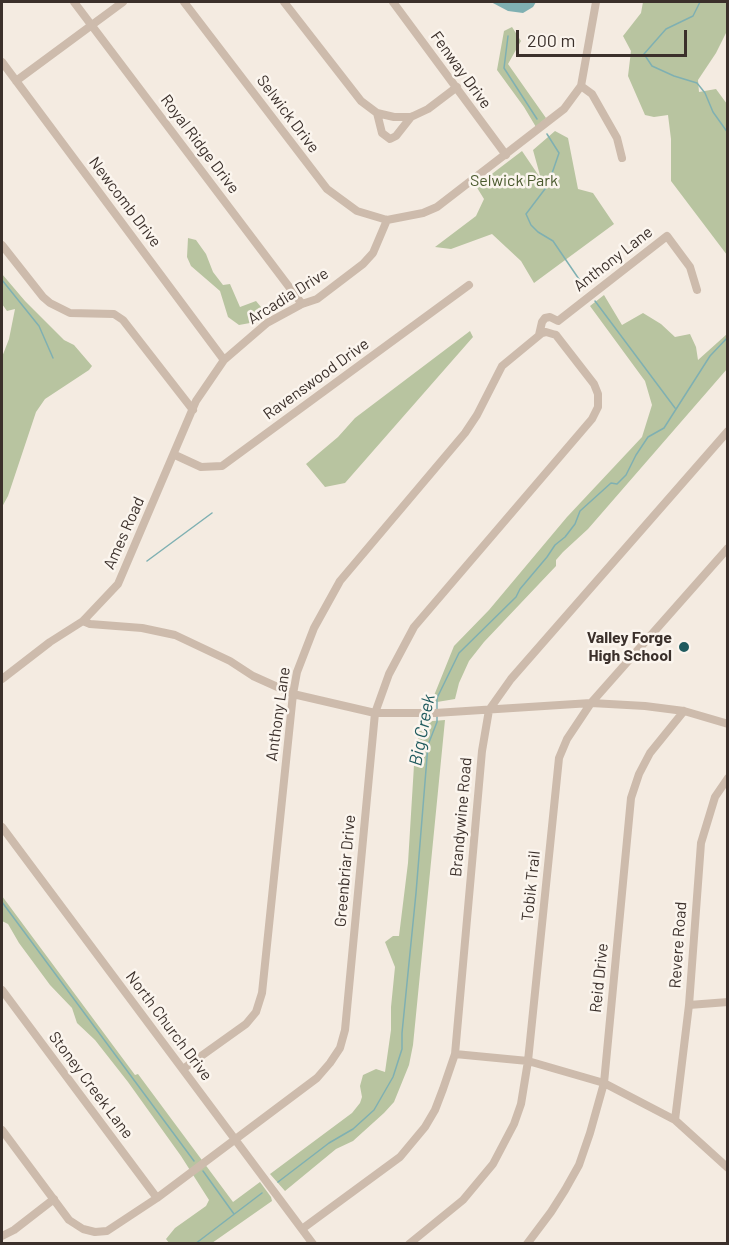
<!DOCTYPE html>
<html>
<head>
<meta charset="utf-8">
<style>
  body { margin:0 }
  #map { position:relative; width:729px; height:1245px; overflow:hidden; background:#f4ebe1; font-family:Barlow,sans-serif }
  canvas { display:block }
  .frame { position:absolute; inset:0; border:3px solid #3b302b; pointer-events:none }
  .scale { position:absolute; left:516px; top:30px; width:171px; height:27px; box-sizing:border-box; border:3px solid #3b302b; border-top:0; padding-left:8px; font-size:18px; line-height:21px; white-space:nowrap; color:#3b302b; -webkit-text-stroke:4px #fbf5ee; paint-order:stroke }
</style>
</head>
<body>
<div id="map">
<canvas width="729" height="1245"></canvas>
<div class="frame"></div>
<div class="scale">200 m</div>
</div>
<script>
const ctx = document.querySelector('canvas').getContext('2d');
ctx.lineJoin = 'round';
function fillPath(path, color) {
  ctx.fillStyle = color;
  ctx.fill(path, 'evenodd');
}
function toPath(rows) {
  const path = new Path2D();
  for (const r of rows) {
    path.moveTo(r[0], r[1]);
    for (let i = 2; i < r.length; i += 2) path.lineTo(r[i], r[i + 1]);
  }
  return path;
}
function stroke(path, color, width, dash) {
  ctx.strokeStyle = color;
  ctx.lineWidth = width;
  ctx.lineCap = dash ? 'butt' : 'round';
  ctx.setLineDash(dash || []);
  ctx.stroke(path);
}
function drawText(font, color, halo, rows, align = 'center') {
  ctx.font = font + ' Barlow,sans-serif';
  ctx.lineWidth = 5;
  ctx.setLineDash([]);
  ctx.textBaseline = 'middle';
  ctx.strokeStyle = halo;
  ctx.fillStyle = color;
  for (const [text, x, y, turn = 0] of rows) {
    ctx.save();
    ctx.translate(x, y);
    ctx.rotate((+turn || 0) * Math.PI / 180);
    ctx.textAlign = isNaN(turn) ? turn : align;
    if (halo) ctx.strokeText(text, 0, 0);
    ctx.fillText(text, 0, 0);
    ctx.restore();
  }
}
fillPath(toPath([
  [643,2,727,2,727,31,716,53,698,80,699,92,716,89,727,104,727,255,671,181,671,139,668,115,654,117,645,115,628,76,631,51,623,36,641,13],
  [512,27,521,41,508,64,546,118,536,127,524,107,497,70,504,31],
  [555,131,568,138,578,189,593,193,614,224,534,283,521,261,492,234,451,249,435,247,476,216,484,199,476,186,522,151,541,179,533,150],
  [188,238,196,240,206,254,213,272,223,285,230,284,240,307,256,301,266,313,250,323,239,325,228,317,220,291,191,266,187,257],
  [2,274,25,301,64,340,74,345,92,366,89,370,45,399,36,412,8,496,2,507,2,357,9,339,15,309,7,311,2,304],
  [604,295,622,325,643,313,661,324,675,337,690,334,696,347,698,360,727,334,727,369,588,529,563,552,556,560,556,566,484,642,469,661,459,683,455,699,431,703,454,646,489,610,567,517,642,437,652,405,645,381,590,306],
  [470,331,473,337,345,483,325,487,306,464,338,437,355,418],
  [445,720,413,1045,409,1065,394,1102,384,1113,353,1141,336,1149,285,1191,270,1174,352,1113,360,1103,362,1097,360,1086,363,1075,376,1069,385,1072,391,1030,391,1007,395,967,385,942,393,936,399,936,408,863,414,765,421,722],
  [2,896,135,1075,138,1074,233,1202,260,1182,271,1197,272,1201,212,1243,169,1243,166,1239,175,1228,206,1206,209,1200,181,1156,128,1082,95,1040,77,1023,72,1008,50,985,19,943,8,924,2,921]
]), '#b8c4a0');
fillPath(toPath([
  [491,2,536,2,533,7,523,13,508,11]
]), '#7fb0b2');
stroke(toPath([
  [700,2,693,16,666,29,644,54,652,66,674,76,697,83,705,93,713,112,728,133],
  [508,36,504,68,537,119],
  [547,134,559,153,548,185,526,214,531,225,538,232,553,241,585,288],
  [2,280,39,326,53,358],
  [595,301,675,408],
  [147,561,212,513],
  [437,711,437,698,459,653,516,597,520,589,547,557,555,545,565,537,575,524,580,511,611,483,617,484,626,475,636,455,648,437,664,428,710,356,728,337],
  [2,902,194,1161],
  [203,1171,234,1214],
  [278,1182,329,1143,353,1129,374,1110,393,1077,402,1049,402,1033,416,893,428,745,437,722,437,715],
  [195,1244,262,1193]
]), '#7fb0b2', 1.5);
stroke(toPath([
  [74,2,302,304],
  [184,2,327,189,357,211,387,220,423,213,437,207,564,109,581,86,596,2],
  [284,2,361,101,377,113,394,117,411,117,428,109,457,87],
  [393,2,506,155],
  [2,62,224,360],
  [16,81,123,2],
  [581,86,592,94,617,138,622,158],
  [377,113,382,133,390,139,396,136,411,117],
  [2,245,43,297,50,303,70,313,114,314,123,320,193,410],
  [539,335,542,322,545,318,550,317,558,321,667,236,690,267,697,290],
  [175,455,201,467,222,466,469,285],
  [83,621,90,624,142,628,175,635,230,661,253,676,293,694,375,713,435,713,591,703,645,706,684,711,728,724],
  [2,679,50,642,83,621,118,584,196,401,224,360,267,323,302,304,317,299,363,264,373,253,387,220],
  [2,827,313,1244],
  [2,990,157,1198],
  [689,1005,728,1002],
  [455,1054,528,1061,604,1083,675,1120,728,1168],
  [183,1069,246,1024,256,1012,262,993,293,694,297,672,314,628,340,581,465,433,477,415,502,366,542,333,546,332,556,335],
  [675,1120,689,1005,701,843,715,797,728,778],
  [2,1130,69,1220,83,1229,95,1232,107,1231,157,1198,317,1078,330,1063,340,1048,345,1030,375,713,389,674,414,627,592,419,598,407,598,394,594,384,556,335],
  [302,1229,400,1157,425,1127,435,1110,443,1089,455,1054,482,751,489,710,511,679,728,431],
  [2,1236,14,1230,54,1199],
  [409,1244,463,1200,493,1164,514,1124,521,1104,528,1061,559,758,567,739,591,703,728,548],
  [527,1244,551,1212,565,1190,579,1165,590,1133,604,1083,631,798,639,774,650,753,684,711]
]), '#cdbbac', 8);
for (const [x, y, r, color] of [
  [684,647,6,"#1f5a5e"]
]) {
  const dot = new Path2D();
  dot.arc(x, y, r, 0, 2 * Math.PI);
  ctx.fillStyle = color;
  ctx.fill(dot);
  stroke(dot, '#fbf5ee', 2);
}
drawText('16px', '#3b302b', '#fbf5ee', [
  ["Fenway Drive",461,70,54],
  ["Selwick Drive",288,114,53],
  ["Royal Ridge Drive",200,144,53],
  ["Newcomb Drive",125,202,53],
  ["Anthony Lane",613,259,-38],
  ["Arcadia Drive",288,296,-32],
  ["Ravenswood Drive",316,379,-36],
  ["Ames Road",124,533,-66],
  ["Anthony Lane",278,714,-82],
  ["Brandywine Road",461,817,-85],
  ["Greenbriar Drive",345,871,-85],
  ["Tobik Trail",531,886,-84],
  ["Revere Road",678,945,-86],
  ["Reid Drive",599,978,-84],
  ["North Church Drive",169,1026,53],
  ["Stoney Creek Lane",91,1085,53]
]);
drawText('16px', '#4a5a2e', '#fbf5ee', [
  ["Selwick Park",514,181]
]);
drawText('bold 16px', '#3b302b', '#fbf5ee', [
  ["Valley Forge",672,638],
  ["High School",672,656]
], 'right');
drawText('italic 18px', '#1f5a5e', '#fbf5ee', [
  ["Big Creek",422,730,-79]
]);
</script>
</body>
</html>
